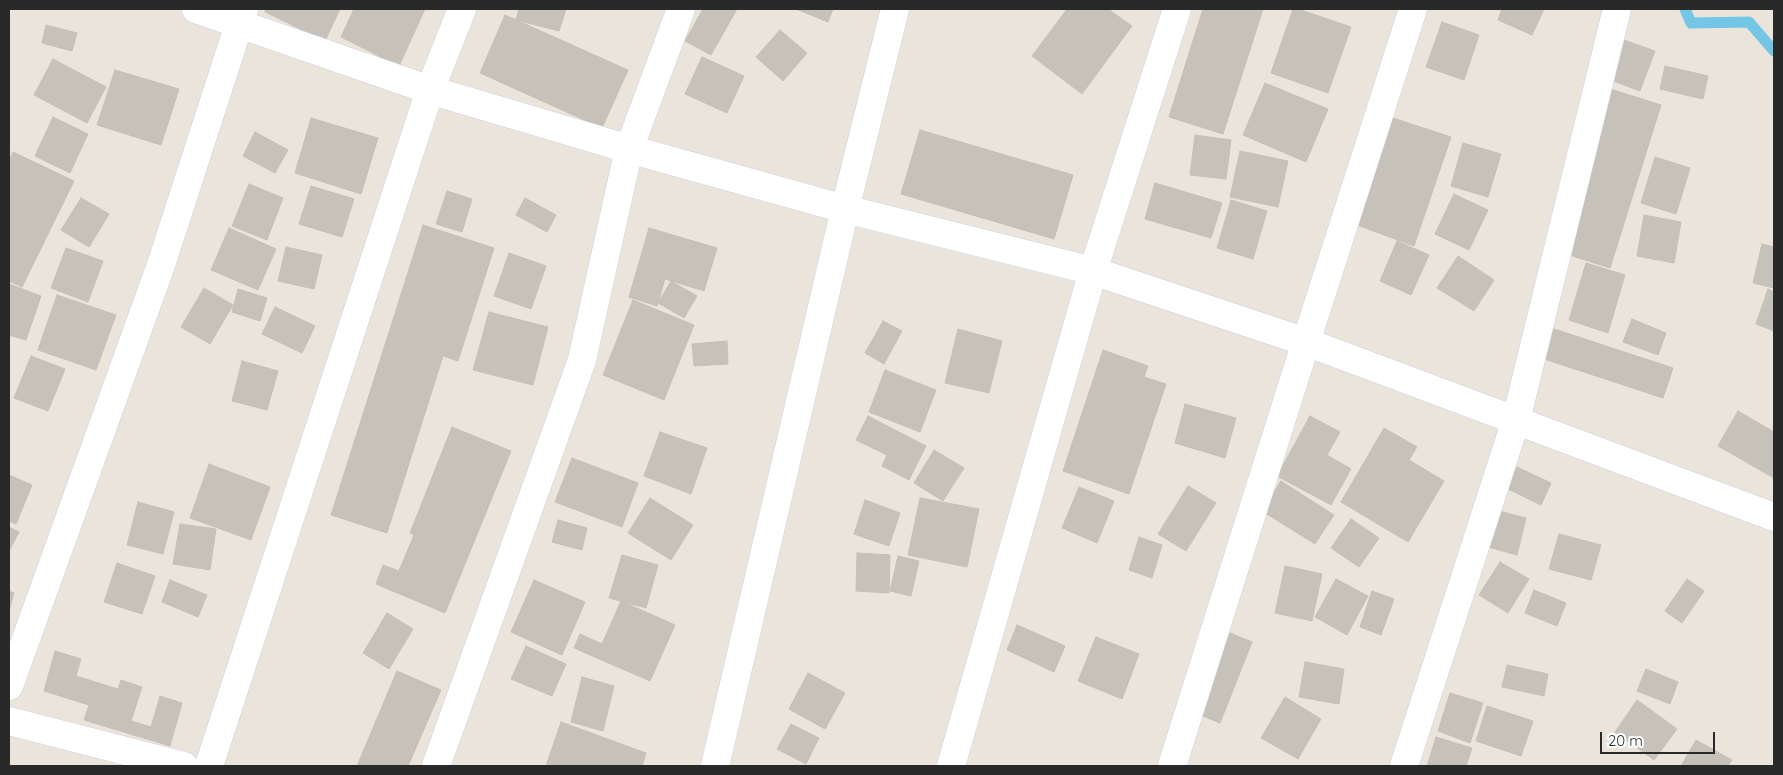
<!DOCTYPE html>
<html>
<head>
<meta charset="utf-8">
<style>
  body { margin:0 }
  #map { position:relative; width:1783px; height:775px; overflow:hidden; background:#eae4db; font-family:Quicksand,sans-serif }
  canvas { display:block }
  .frame { position:absolute; inset:0; border:10px solid #292929; pointer-events:none }
  .scale { position:absolute; left:1600px; top:732px; width:115px; height:22px; box-sizing:border-box; border:2px solid #292929; border-top:0; padding-left:6px; font-size:15px; line-height:18px; white-space:nowrap; color:#292929; -webkit-text-stroke:4px #fff; paint-order:stroke }
</style>
</head>
<body>
<div id="map">
<canvas width="1783" height="775"></canvas>
<div class="frame"></div>
<div class="scale">20 m</div>
</div>
<script>
const ctx = document.querySelector('canvas').getContext('2d');
ctx.lineJoin = 'round';
function toPath(rows) {
  const path = new Path2D();
  for (const r of rows) {
    path.moveTo(r[0], r[1]);
    for (let i = 2; i < r.length; i += 2) path.lineTo(r[i], r[i + 1]);
  }
  return path;
}
function stroke(path, color, width, dash) {
  ctx.strokeStyle = color;
  ctx.lineWidth = width;
  ctx.lineCap = dash ? 'butt' : 'round';
  ctx.setLineDash(dash || []);
  ctx.stroke(path);
}
function fillPath(path, color) {
  ctx.fillStyle = color;
  ctx.fill(path, 'evenodd');
}
stroke(toPath([
  [1685,9,1691,23,1749,22,1774,51]
]), '#74c6e7', 11);
const building = toPath([
  [266,9,340,9,325,41,265,12,266,9],
  [354,9,425,9,399,66,341,37,354,9],
  [519,9,566,9,559,31,516,20,519,9],
  [703,9,737,9,711,55,685,41,703,9],
  [796,9,833,9,828,22,796,9],
  [1067,9,1108,9,1132,26,1082,94,1032,56,1067,9],
  [1203,9,1263,9,1223,134,1169,117,1203,9],
  [1293,9,1298,9,1351,27,1328,93,1271,73,1293,9],
  [1502,9,1544,9,1532,35,1498,20,1502,9],
  [505,15,628,70,602,128,480,73,505,15],
  [1442,22,1479,35,1464,80,1426,67,1442,22],
  [46,25,77,33,72,51,42,43,46,25],
  [780,30,807,53,783,81,756,57,780,30],
  [1618,38,1655,51,1640,91,1603,77,1618,38],
  [702,57,744,76,727,113,685,94,702,57],
  [53,59,106,87,87,123,34,95,53,59],
  [1665,66,1708,76,1703,99,1660,89,1665,66],
  [115,70,179,89,161,145,97,125,115,70],
  [1265,83,1328,109,1306,162,1243,135,1265,83],
  [1601,86,1661,105,1610,268,1551,249,1601,86],
  [53,117,88,134,70,173,35,156,53,117],
  [311,118,378,138,361,194,295,173,311,118],
  [1393,118,1451,137,1414,246,1357,225,1393,118],
  [920,130,1073,175,1054,239,901,194,920,130],
  [255,132,288,150,275,173,243,156,255,132],
  [1195,135,1231,140,1226,179,1190,175,1195,135],
  [1463,143,1501,154,1488,197,1451,186,1463,143],
  [1240,151,1288,161,1278,207,1230,197,1240,151],
  [13,152,74,181,22,287,9,281,9,161,13,152],
  [1655,157,1690,168,1676,214,1641,203,1655,157],
  [1155,183,1222,203,1211,238,1145,219,1155,183],
  [249,184,283,198,267,240,232,226,249,184],
  [311,186,354,199,342,237,299,224,311,186],
  [447,191,472,199,462,232,436,224,447,191],
  [1454,194,1488,210,1469,250,1435,234,1454,194],
  [81,198,109,214,89,247,61,230,81,198],
  [525,198,556,215,547,232,516,215,525,198],
  [1231,200,1267,211,1253,259,1217,248,1231,200],
  [1644,215,1681,222,1674,263,1637,256,1644,215],
  [423,225,494,248,458,361,443,356,387,533,331,515,423,225],
  [229,228,276,249,258,290,211,270,229,228],
  [649,228,717,248,704,291,665,279,657,306,629,297,649,228],
  [1397,241,1429,255,1411,295,1380,281,1397,241],
  [1762,244,1774,247,1774,288,1753,283,1762,244],
  [286,247,322,255,314,289,278,281,286,247],
  [66,248,103,261,88,302,51,288,66,248],
  [509,253,546,266,531,309,494,296,509,253],
  [1458,256,1494,280,1474,311,1437,288,1458,256],
  [1586,263,1625,275,1608,333,1569,320,1586,263],
  [671,281,697,296,684,318,658,303,671,281],
  [9,284,41,296,26,340,9,335,9,284],
  [204,288,233,305,210,344,181,327,204,288],
  [238,289,267,298,260,321,232,312,238,289],
  [1768,289,1774,292,1774,331,1756,324,1768,289],
  [57,295,116,315,96,370,38,350,57,295],
  [633,300,694,325,664,400,603,375,633,300],
  [275,307,315,326,302,353,262,334,275,307],
  [489,312,548,327,533,385,473,370,489,312],
  [1632,319,1666,333,1658,355,1623,342,1632,319],
  [883,321,902,331,884,364,865,353,883,321],
  [1539,324,1673,368,1663,398,1529,354,1539,324],
  [958,329,1002,341,989,393,945,383,958,329],
  [727,341,728,364,694,366,692,344,727,341],
  [1103,350,1148,366,1144,377,1166,384,1129,494,1063,471,1103,350],
  [31,356,65,369,48,411,14,398,31,356],
  [242,361,278,371,267,410,232,401,242,361],
  [885,370,936,390,920,432,869,412,885,370],
  [1185,404,1236,418,1225,458,1175,443,1185,404],
  [1738,411,1774,432,1774,478,1718,446,1738,411],
  [868,416,926,446,909,480,882,466,887,455,856,440,868,416],
  [1310,416,1340,432,1327,455,1351,469,1331,505,1277,476,1310,416],
  [452,427,511,451,445,613,376,584,383,565,399,571,414,535,410,533,452,427],
  [1384,428,1417,447,1409,460,1444,481,1408,542,1341,502,1384,428],
  [660,432,707,448,691,494,644,476,660,432],
  [934,450,964,468,943,501,914,483,934,450],
  [572,458,638,483,622,527,555,502,572,458],
  [209,464,270,487,251,540,190,518,209,464],
  [1517,467,1551,483,1541,505,1506,488,1517,467],
  [9,475,32,485,16,524,9,521,9,475],
  [1281,481,1334,515,1315,544,1262,511,1281,481],
  [1188,486,1216,503,1186,551,1158,534,1188,486],
  [1079,487,1114,501,1097,543,1062,528,1079,487],
  [650,498,693,525,671,560,628,533,650,498],
  [920,498,979,509,967,567,908,555,920,498],
  [865,500,900,513,889,546,854,534,865,500],
  [138,502,174,512,163,554,127,545,138,502],
  [1483,507,1526,518,1517,555,1474,543,1483,507],
  [1351,519,1379,538,1359,567,1331,548,1351,519],
  [558,520,587,528,582,550,552,542,558,520],
  [180,524,216,529,210,570,173,564,180,524],
  [9,527,19,532,9,551,9,527],
  [1559,534,1601,545,1591,580,1549,569,1559,534],
  [1139,537,1162,545,1152,578,1129,570,1139,537],
  [857,553,890,555,889,593,856,591,857,553],
  [622,555,658,565,646,608,609,598,622,555],
  [898,556,919,561,911,596,890,591,898,556],
  [1500,562,1529,579,1508,613,1479,595,1500,562],
  [117,563,155,576,142,614,104,602,117,563],
  [1285,566,1322,574,1312,621,1275,613,1285,566],
  [1336,579,1368,596,1347,635,1315,617,1336,579],
  [1687,579,1704,591,1682,623,1665,611,1687,579],
  [170,580,207,595,198,617,162,602,170,580],
  [534,580,585,602,562,655,511,632,534,580],
  [1534,590,1566,603,1557,626,1525,613,1534,590],
  [9,591,14,593,9,611,9,591],
  [1372,591,1394,599,1381,635,1360,627,1372,591],
  [621,601,675,625,650,681,574,648,580,634,602,644,621,601],
  [387,613,413,629,389,669,363,653,387,613],
  [1017,625,1065,646,1054,672,1007,650,1017,625],
  [1230,633,1252,642,1220,723,1198,714,1230,633],
  [1096,637,1139,654,1122,699,1078,681,1096,637],
  [526,646,566,664,552,696,511,679,526,646],
  [55,651,81,659,76,676,118,689,121,680,142,687,131,721,151,727,160,696,182,703,170,746,84,720,89,705,44,691,55,651],
  [1305,662,1344,669,1339,704,1299,697,1305,662],
  [1507,665,1548,674,1544,696,1502,687,1507,665],
  [1646,669,1678,682,1670,704,1637,691,1646,669],
  [397,671,441,690,408,766,357,766,397,671],
  [808,673,845,693,825,729,789,709,808,673],
  [582,677,614,686,603,731,571,722,582,677],
  [1450,693,1483,703,1470,743,1438,731,1450,693],
  [1285,697,1321,719,1298,759,1261,738,1285,697],
  [1637,700,1677,729,1654,760,1615,732,1637,700],
  [1487,706,1533,721,1521,756,1476,741,1487,706],
  [561,722,646,753,642,766,546,766,561,722],
  [791,724,819,738,806,764,777,749,791,724],
  [1436,737,1472,748,1466,766,1427,766,1436,737],
  [1696,740,1732,760,1728,766,1681,766,1696,740]
]);
fillPath(building, '#c6c2ba');
stroke(building, '#c5c0b5', 1);
const street = toPath([
  [196,9,430,90,629,149,845,209,1093,271,1306,342,1774,517],
  [9,686,161,265,244,9],
  [9,721,184,766],
  [209,766,430,90,462,9],
  [436,766,582,360,629,149,681,9],
  [715,766,845,209,895,9],
  [951,766,1093,271,1177,9],
  [1172,766,1306,342,1413,9],
  [1404,766,1516,420,1617,9]
]);
stroke(street, '#d1d3e1', 29);
stroke(street, '#fff', 28);
</script>
</body>
</html>
